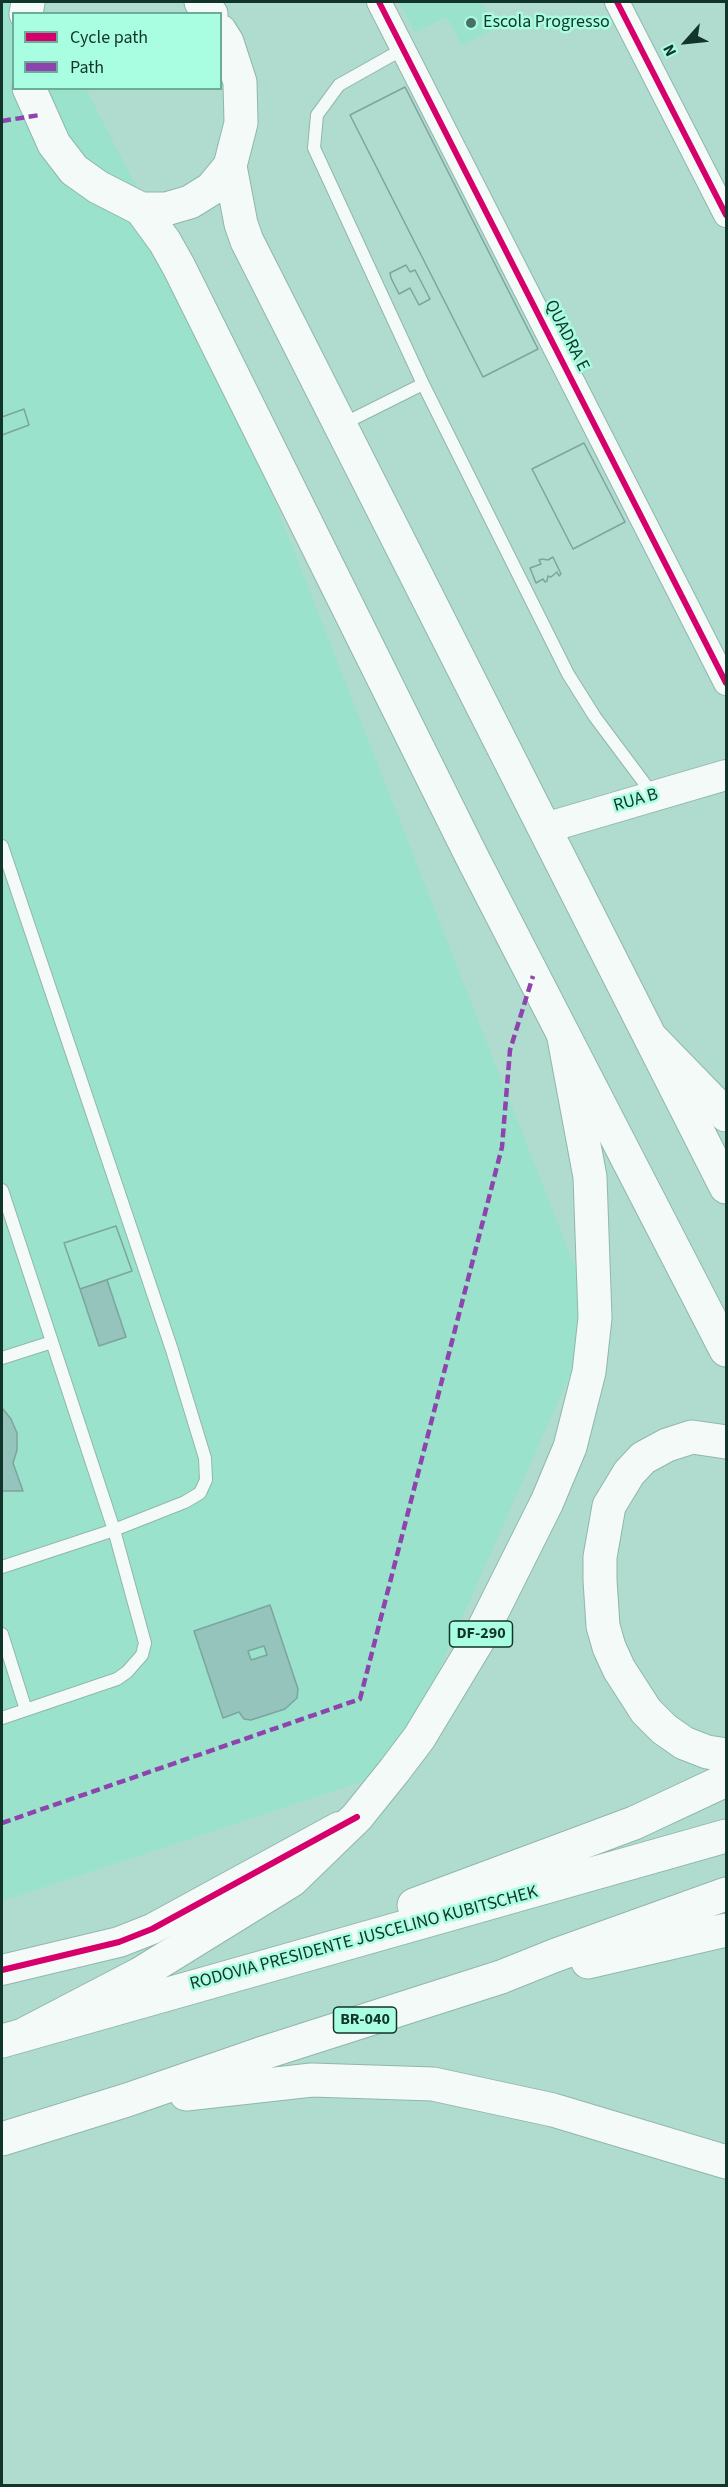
<!DOCTYPE html>
<html>
<head>
<meta charset="utf-8">
<style>
  body { margin:0 }
  #map { position:relative; width:728px; height:2487px; overflow:hidden; background:#afdcce; font-family:"Source Sans 3",sans-serif }
  canvas { display:block }
  .frame { position:absolute; inset:0; border:3px solid #12352b; pointer-events:none }
  .legend { position:absolute; left:12px; top:12px; width:210px; height:78px; box-sizing:border-box; background:#a9fde1; border:2px solid #6dad98; margin:0; padding:8px 10px; list-style:none; font-size:18px; color:#12352b }
  .legend li { display:flex; align-items:center; gap:12px; height:30px }
  .legend b { width:30px; border:2px solid #6dad98 }
  .north { position:absolute; left:656px; top:12px; width:60px; height:60px; -webkit-text-stroke:4px #a9fde1; paint-order:stroke; rotate:243deg; font-size:16px; font-weight:700; line-height:24px; text-align:center; color:#12352b }
  .north::after { content:''; display:block; margin:auto; width:21px; height:27px; background:#12352b; clip-path:polygon(50% 0,100% 100%,50% 72%,0 100%) }
</style>
</head>
<body>
<div id="map">
<canvas width="728" height="2487"></canvas>
<div class="frame"></div>
<ul class="legend">
<li><b style="height:8px;background:#d6006c"></b>Cycle path</li>
<li><b style="height:8px;background:#8e44ad"></b>Path</li>
</ul>
<div class="north">N</div>
</div>
<script>
const ctx = document.querySelector('canvas').getContext('2d');
ctx.lineJoin = 'round';
function fillPath(path, color) {
  ctx.fillStyle = color;
  ctx.fill(path, 'evenodd');
}
function toPath(rows) {
  const path = new Path2D();
  for (const r of rows) {
    path.moveTo(r[0], r[1]);
    for (let i = 2; i < r.length; i += 2) path.lineTo(r[i], r[i + 1]);
  }
  return path;
}
function stroke(path, color, width, dash) {
  ctx.strokeStyle = color;
  ctx.lineWidth = width;
  ctx.lineCap = dash ? 'butt' : 'round';
  ctx.setLineDash(dash || []);
  ctx.stroke(path);
}
function drawText(font, color, halo, rows, align = 'center') {
  ctx.font = font + ' "Source Sans 3",sans-serif';
  ctx.lineWidth = 5;
  ctx.setLineDash([]);
  ctx.textBaseline = 'middle';
  ctx.strokeStyle = halo;
  ctx.fillStyle = color;
  for (const [text, x, y, turn = 0] of rows) {
    ctx.save();
    ctx.translate(x, y);
    ctx.rotate((+turn || 0) * Math.PI / 180);
    ctx.textAlign = isNaN(turn) ? turn : align;
    if (halo) ctx.strokeText(text, 0, 0);
    ctx.fillText(text, 0, 0);
    ctx.restore();
  }
}
fillPath(toPath([
  [2,2,42,2,48,13,14,14,14,88,86,89,197,304,595,1318,394,1771,2,1901],
  [399,2,481,2,494,29,462,46,447,17,415,32]
]), '#9ae2cb');
const building = toPath([
  [405,87,538,349,483,377,350,115,405,87],
  [405,87,538,349,483,377,350,115,405,87],
  [406,265,410,272,415,270,430,299,419,305,410,288,399,294,391,278,390,273,406,265],
  [406,265,410,272,415,270,430,299,419,305,410,288,399,294,391,278,390,273,406,265],
  [24,409,29,425,2,435,2,417,24,409],
  [24,409,29,425,2,435,2,417,24,409],
  [584,443,625,522,573,549,532,469,584,443],
  [584,443,625,522,573,549,532,469,584,443],
  [553,557,561,574,559,576,557,572,551,577,548,576,547,581,545,582,543,579,536,583,530,568,541,564,539,560,542,559,548,560,553,557],
  [553,557,561,574,559,576,557,572,551,577,548,576,547,581,545,582,543,579,536,583,530,568,541,564,539,560,542,559,548,560,553,557],
  [116,1226,132,1271,80,1289,64,1243,116,1226],
  [116,1226,132,1271,80,1289,64,1243,116,1226],
  [107,1280,126,1337,99,1346,80,1289,107,1280],
  [2,1408,11,1419,17,1433,17,1450,13,1463,23,1491,2,1491,2,1408],
  [270,1605,298,1689,297,1698,285,1709,251,1720,244,1719,239,1712,223,1718,194,1631,270,1605],
  [264,1646,267,1655,251,1660,248,1651,264,1646]
]);
fillPath(building, '#94c4bc');
stroke(building, '#7da49d', 1.5);
const service = toPath([
  [403,49,339,85,317,115,314,148,423,384,568,674,595,717,654,796],
  [341,425,423,384],
  [2,846,172,1350,205,1458,206,1480,200,1493,185,1502,114,1530,2,1567],
  [2,1190,114,1530,145,1643,142,1655,127,1672,117,1679,2,1718],
  [2,1358,52,1342],
  [2,1634,26,1710]
]);
const minor = toPath([
  [379,2,726,683],
  [617,2,726,215]
]);
const tertiary = toPath([
  [545,828,726,775],
  [2,1970,119,1942,152,1929,339,1827]
]);
const secondary = toPath([
  [201,2,211,14],
  [26,14,28,2],
  [29,88,54,144,74,170,98,187,141,209,166,209,190,202,211,189,230,166,241,123,240,82,227,42,220,31],
  [230,166,241,224,247,241,726,1187],
  [141,209,165,242,179,267,472,857,726,1350]
]);
const trunk = toPath([
  [654,1041,726,1115],
  [726,1442,692,1437,667,1445,643,1458,629,1473,609,1506,600,1557,600,1580,603,1626,609,1647,619,1669,646,1711,664,1729,684,1743,707,1752,726,1755],
  [414,1905,634,1823,726,1780],
  [588,1962,726,1930],
  [25,2034,140,1974,292,1880,357,1817,394,1771,419,1738,477,1642,547,1502,570,1447,589,1372,595,1318,590,1177,564,1038],
  [2,2041,726,1836],
  [186,2094,312,2080,433,2084,553,2110,726,2162],
  [2,2139,127,2100,260,2054,501,1977,556,1955,726,1894]
]);
stroke(service, '#92b6ab', 14);
stroke(minor, '#92b6ab', 26);
stroke(tertiary, '#92b6ab', 32);
stroke(secondary, '#92b6ab', 35);
stroke(trunk, '#92b6ab', 35);
stroke(service, '#f3faf8', 12);
stroke(minor, '#f3faf8', 24);
stroke(tertiary, '#f3faf8', 30);
stroke(secondary, '#f3faf8', 33);
stroke(trunk, '#f3faf8', 33);
stroke(toPath([
  [2,121,40,115],
  [2,1823,360,1699,502,1147,510,1050,533,976]
]), '#8e44ad', 4.5, [9, 4.5]);
stroke(toPath([
  [379,2,726,683],
  [617,2,726,215],
  [2,1970,119,1942,152,1929,357,1817]
]), '#d6006c', 6);
for (const [x, y, r, color] of [
  [471,23,6,"#496f64"]
]) {
  const dot = new Path2D();
  dot.arc(x, y, r, 0, 2 * Math.PI);
  ctx.fillStyle = color;
  ctx.fill(dot);
  stroke(dot, '#a9fde1', 2);
}
for (const [x, y, w] of [
  [481,1634,63],
  [365,2020,63]
]) {
  const box = new Path2D();
  box.roundRect(x - w / 2, y - 13, w, 26, 4.5);
  ctx.fillStyle = '#a9fde1';
  ctx.fill(box);
  stroke(box, '#12352b', 1.5);
}
drawText('bold 16px', '#12352b', null, [
  ["DF-290",481,1634],
  ["BR-040",365,2020]
]);
drawText('18px', '#12352b', '#a9fde1', [
  ["Escola Progresso",483,23]
], 'left');
drawText('18px', '#12352b', '#a9fde1', [
  ["QUADRA E",566,336,63],
  ["RUA B",636,801,-16],
  ["RODOVIA PRESIDENTE JUSCELINO KUBITSCHEK",364,1939,-15]
]);
</script>
</body>
</html>
